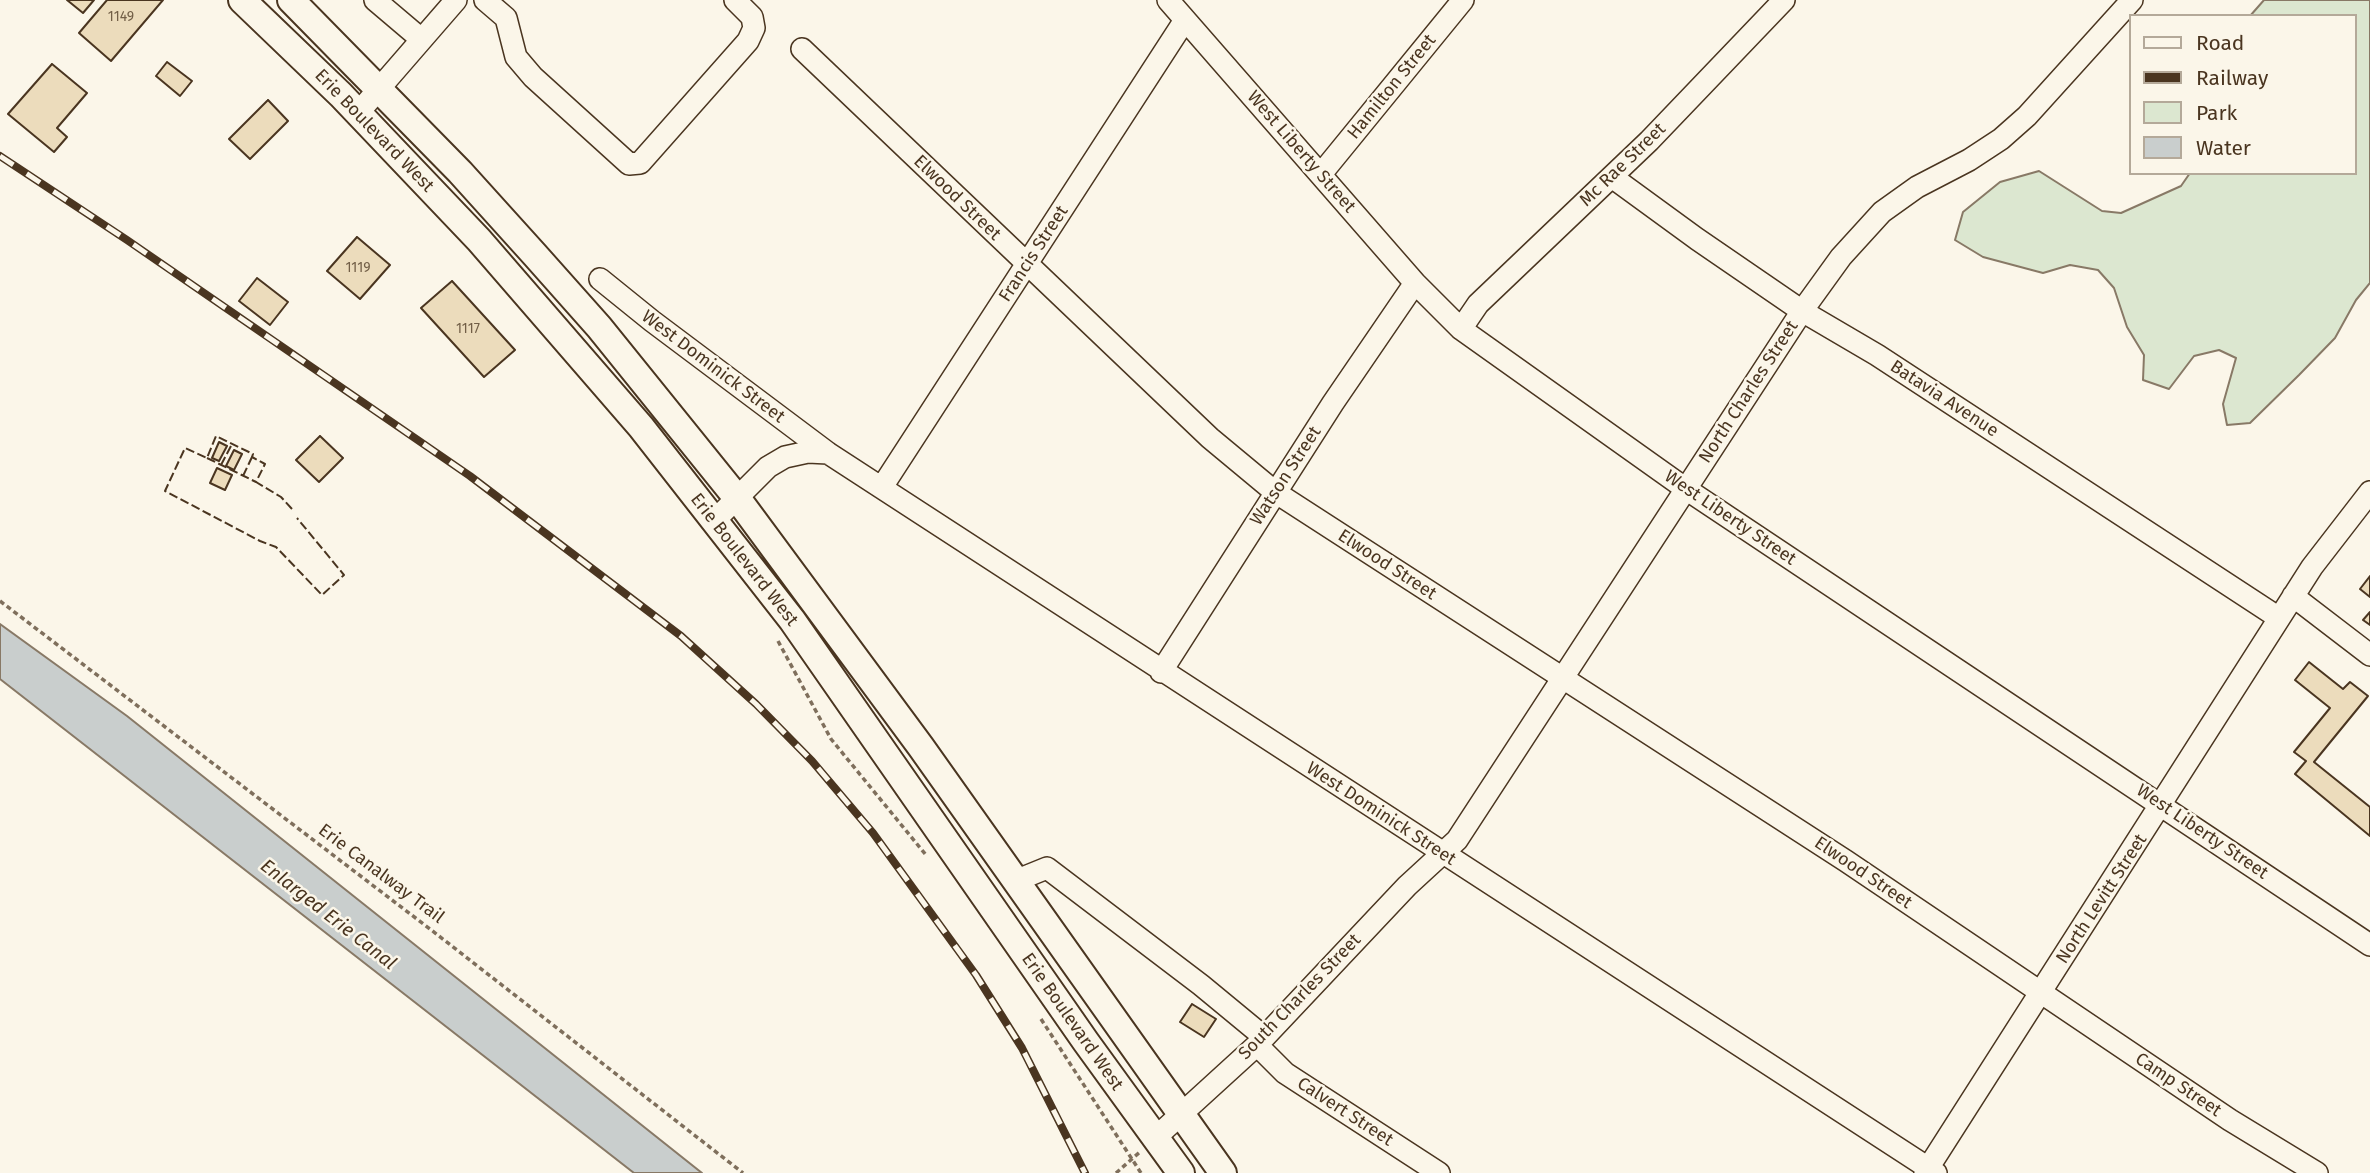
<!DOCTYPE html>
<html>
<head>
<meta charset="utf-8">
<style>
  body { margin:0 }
  #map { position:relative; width:2370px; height:1173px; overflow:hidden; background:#fbf6e9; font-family:"Fira Sans",sans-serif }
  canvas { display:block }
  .legend { position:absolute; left:2129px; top:14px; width:228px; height:161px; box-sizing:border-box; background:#fbf6e9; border:2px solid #b4a999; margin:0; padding:9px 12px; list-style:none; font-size:21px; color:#4a3520 }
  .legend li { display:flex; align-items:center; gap:14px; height:35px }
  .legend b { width:35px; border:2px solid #b4a999 }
</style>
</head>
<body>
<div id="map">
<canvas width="2370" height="1173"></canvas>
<ul class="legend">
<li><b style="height:9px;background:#fbf6e9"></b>Road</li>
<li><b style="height:9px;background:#4a3520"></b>Railway</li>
<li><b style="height:19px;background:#dce7d0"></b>Park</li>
<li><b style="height:19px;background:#c9cecd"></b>Water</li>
</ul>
</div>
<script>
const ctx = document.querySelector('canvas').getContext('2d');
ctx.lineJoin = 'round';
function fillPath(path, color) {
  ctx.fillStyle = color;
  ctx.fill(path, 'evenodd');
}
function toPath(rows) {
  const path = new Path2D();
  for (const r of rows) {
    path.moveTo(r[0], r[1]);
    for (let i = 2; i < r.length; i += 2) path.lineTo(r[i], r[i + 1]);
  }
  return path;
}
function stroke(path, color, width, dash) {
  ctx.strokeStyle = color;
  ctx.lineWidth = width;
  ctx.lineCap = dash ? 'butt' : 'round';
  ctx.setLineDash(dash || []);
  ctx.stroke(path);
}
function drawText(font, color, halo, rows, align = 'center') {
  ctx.font = font + ' "Fira Sans",sans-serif';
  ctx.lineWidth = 5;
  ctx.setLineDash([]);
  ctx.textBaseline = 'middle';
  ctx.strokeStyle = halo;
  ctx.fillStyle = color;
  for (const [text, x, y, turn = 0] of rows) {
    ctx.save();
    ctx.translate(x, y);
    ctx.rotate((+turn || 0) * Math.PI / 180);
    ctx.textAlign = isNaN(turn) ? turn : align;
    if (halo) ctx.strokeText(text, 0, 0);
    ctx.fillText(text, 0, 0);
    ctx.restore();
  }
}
const green = toPath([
  [2264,0,2370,0,2370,283,2356,300,2335,338,2299,375,2250,423,2227,425,2223,404,2236,358,2219,350,2194,356,2169,389,2143,380,2144,355,2127,327,2114,288,2098,270,2070,265,2043,273,1983,257,1955,240,1963,212,2000,182,2039,171,2102,211,2121,213,2181,186,2190,173,2354,173,2354,16,2250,16,2264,0]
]);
fillPath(green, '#dce7d0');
stroke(green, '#887966', 2);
const water = toPath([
  [0,624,127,716,702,1173,634,1173,0,679,0,624]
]);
fillPath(water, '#c9cecd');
stroke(water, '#887966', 2);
const building = toPath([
  [67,0,94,0,83,13,67,0],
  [107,0,163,0,111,61,79,33,107,0],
  [167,62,192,81,180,96,156,76,167,62],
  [52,64,87,93,57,128,67,137,54,152,8,114,52,64],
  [268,100,288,121,250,159,229,139,268,100],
  [357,237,390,265,360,299,327,271,357,237],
  [257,278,288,302,270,325,239,301,257,278],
  [452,281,515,350,484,377,421,308,452,281],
  [320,436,343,458,319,482,296,460,320,436],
  [219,442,227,446,219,461,212,458,219,442],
  [234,450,242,454,234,470,226,466,234,450],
  [217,468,232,475,225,490,210,483,217,468],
  [2370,576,2370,597,2360,589,2370,576],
  [2370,612,2370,625,2363,620,2370,612],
  [2309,662,2343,689,2350,682,2368,696,2314,762,2370,807,2370,836,2295,774,2306,761,2294,752,2330,708,2295,680,2309,662],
  [1192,1004,1216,1019,1204,1037,1180,1022,1192,1004]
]);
fillPath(building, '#ecdcbc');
stroke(building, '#4a3520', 2);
const minor = toPath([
  [375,0,421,39],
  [485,0,506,18,516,57,533,77,629,164,640,163,748,41,754,28,752,17,735,0],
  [1168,0,1415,283,1461,329,1686,489,2370,945],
  [802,49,1210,438,1275,492,1846,861,2230,1120,2317,1173],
  [358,113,456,0],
  [1321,174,1463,0],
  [1612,177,1697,239,1802,311,1877,355,2279,618],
  [600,279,652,321,828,453,1936,1173],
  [1461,329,1478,304,1649,141,1784,0],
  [882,487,1185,20],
  [714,521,768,467,785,457,808,452,828,453],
  [2293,596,2370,655],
  [1161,672,1333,403,1415,283],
  [1015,881,1047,868,1201,985,1264,1037],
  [1257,1045,1285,1073,1439,1173],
  [1155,1138,1257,1045,1407,886,1457,840,1802,311,1841,257,1882,212,1917,187,1969,160,2001,139,2027,116,2132,0],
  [1925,1173,2312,567,2370,492]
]);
const major = toPath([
  [242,0,341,95,479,240,641,427,792,620,1086,1042,1181,1173],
  [291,0,460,172,535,255,599,327,737,498,921,747,1223,1173]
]);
stroke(minor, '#4a3520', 24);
stroke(major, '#4a3520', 30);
stroke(toPath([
  [0,601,430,929,743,1173],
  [778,641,831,739,926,855],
  [1041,1019,1141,1173],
  [1116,1173,1141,1151]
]), '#7f6f5c', 3.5, [5, 3.5]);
stroke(minor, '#fbf6e9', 21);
stroke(major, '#fbf6e9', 26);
const rail = toPath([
  [0,156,127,240,470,476,681,636,756,704,812,761,873,833,976,975,1022,1048,1085,1173]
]);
stroke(rail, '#4a3520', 8);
stroke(rail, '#fbf6e9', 5, [16]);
stroke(toPath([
  [207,458,256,482],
  [221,465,232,444],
  [243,476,252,457],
  [292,509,281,497,256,482,265,464,252,457,253,454,216,436,207,458,185,448,165,491,260,541,276,547,322,595,344,575,297,518]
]), '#4a3520', 2, [9, 3.5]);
drawText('14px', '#725f47', null, [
  ["1149",121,17],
  ["1119",358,268],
  ["1117",468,329]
]);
drawText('18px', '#4a3520', '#fbf6e9', [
  ["Hamilton Street",1392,87,-51],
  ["Erie Boulevard West",374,131,46],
  ["West Liberty Street",1301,152,49],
  ["Mc Rae Street",1623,165,-44],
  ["Elwood Street",957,198,44],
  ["Francis Street",1034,254,-57],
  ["West Dominick Street",713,367,37],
  ["North Charles Street",1749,392,-57],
  ["Batavia Avenue",1944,399,33],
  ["Watson Street",1286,476,-57],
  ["West Liberty Street",1730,518,34],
  ["Erie Boulevard West",744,560,52],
  ["Elwood Street",1387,565,33],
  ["West Dominick Street",1381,814,33],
  ["West Liberty Street",2202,832,34],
  ["Elwood Street",1863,873,34],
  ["Erie Canalway Trail",381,874,37],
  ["North Levitt Street",2102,899,-57],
  ["South Charles Street",1300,997,-46],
  ["Erie Boulevard West",1072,1022,55],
  ["Camp Street",2178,1085,34],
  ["Calvert Street",1345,1112,33]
]);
drawText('italic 19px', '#4a3520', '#fbf6e9', [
  ["Enlarged Erie Canal",328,915,38]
]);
</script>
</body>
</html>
